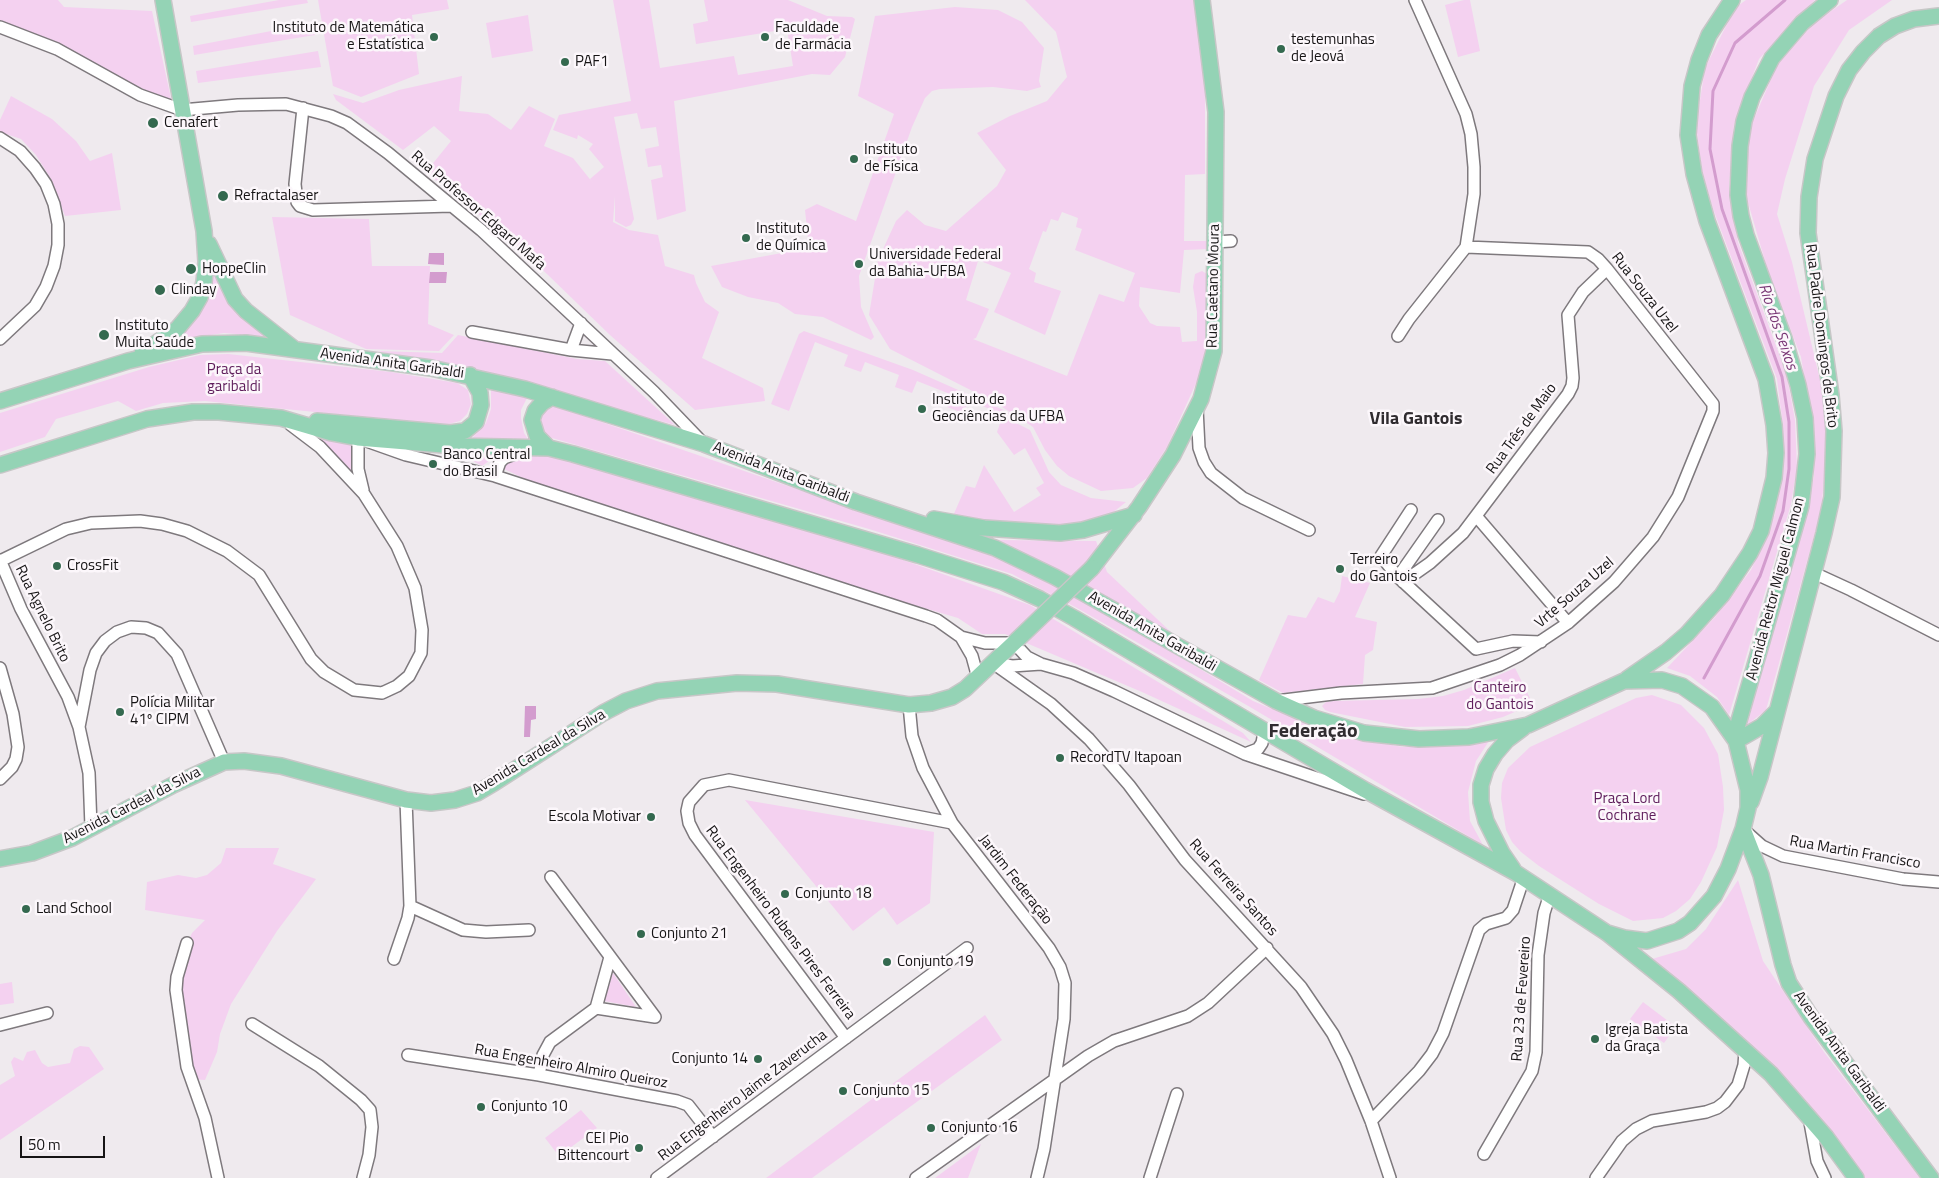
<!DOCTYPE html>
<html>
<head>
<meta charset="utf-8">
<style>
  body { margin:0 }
  #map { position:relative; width:1939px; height:1178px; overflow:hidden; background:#efeaee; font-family:"Titillium Web",sans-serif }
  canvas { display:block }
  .scale { position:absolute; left:20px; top:1136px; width:85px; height:22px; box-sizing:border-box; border:2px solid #161415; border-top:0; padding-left:6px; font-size:15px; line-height:18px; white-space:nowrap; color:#161415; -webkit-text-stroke:4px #fcf7fb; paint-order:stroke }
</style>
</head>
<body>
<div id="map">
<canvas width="1939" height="1178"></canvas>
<div class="scale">50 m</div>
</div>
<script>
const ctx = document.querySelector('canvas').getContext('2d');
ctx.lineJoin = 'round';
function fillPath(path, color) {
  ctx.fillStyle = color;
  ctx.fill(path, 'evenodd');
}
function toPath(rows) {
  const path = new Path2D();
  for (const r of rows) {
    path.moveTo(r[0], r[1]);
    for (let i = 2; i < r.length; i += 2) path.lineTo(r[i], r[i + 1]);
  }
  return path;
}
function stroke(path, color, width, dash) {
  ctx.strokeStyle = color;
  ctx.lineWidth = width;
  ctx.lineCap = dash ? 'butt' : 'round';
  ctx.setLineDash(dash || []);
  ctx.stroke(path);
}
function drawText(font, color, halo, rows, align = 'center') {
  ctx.font = font + ' "Titillium Web",sans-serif';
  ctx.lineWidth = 5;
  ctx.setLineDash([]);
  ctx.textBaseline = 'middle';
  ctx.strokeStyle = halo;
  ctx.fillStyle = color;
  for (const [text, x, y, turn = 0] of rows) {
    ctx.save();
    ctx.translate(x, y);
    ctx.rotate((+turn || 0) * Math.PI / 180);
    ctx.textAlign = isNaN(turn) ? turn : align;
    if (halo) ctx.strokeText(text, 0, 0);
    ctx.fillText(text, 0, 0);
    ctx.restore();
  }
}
fillPath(toPath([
  [0,0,58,0,64,7,152,11,172,103,51,44,0,25],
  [279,0,307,0,308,3,191,22,190,16],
  [318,0,447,0,449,9,412,15,419,74,361,97,333,86],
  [613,0,649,0,660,68,734,56,738,75,793,66,787,29,696,44,693,24,708,21,704,0,788,0,827,16,852,17,855,19,845,57,830,75,812,74,674,101,686,211,657,220,651,180,663,177,661,165,648,167,645,149,659,146,656,127,641,129,637,113,614,117,634,219,631,225,626,227,615,221,615,196,613,222,629,230,658,235,665,266,694,275,696,283,705,302,719,312,702,358,763,388,765,401,695,410,610,335,517,245,426,172,451,141,434,126,403,150,336,100,333,94,363,103,399,90,462,76,459,111,488,114,511,130,529,106,555,119,544,146,573,158,593,183,590,179,604,167,589,149,593,144,578,135,577,139,553,130,559,115,631,101],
  [1025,0,1196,0,1205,61,1205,174,1185,175,1184,241,1208,241,1208,249,1184,250,1180,293,1140,287,1139,306,1150,323,1157,326,1180,327,1182,342,1197,341,1197,312,1193,287,1195,274,1202,271,1207,274,1210,311,1206,347,1203,368,1167,447,1147,478,1133,488,1101,491,1069,476,1057,466,1045,450,1033,427,996,403,890,349,869,315,878,260,896,221,907,210,925,225,946,231,997,186,1006,170,977,133,1010,116,1047,101,1067,77,1056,32],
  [1062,212,1078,218,1076,227,1082,229,1075,250,1135,273,1124,302,1099,294,1067,376,973,339,976,338,989,309,966,300,978,261,975,250,983,262,1011,273,994,312,1045,335,1061,291,1034,282,1036,273,1029,269,1043,231,1046,232,1051,219,1058,221],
  [1464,0,1470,0,1480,51,1458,57,1445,5],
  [1746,0,1815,0,1759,59,1734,125,1729,187,1738,242,1787,376,1795,420,1797,468,1791,504,1729,715,1717,697,1690,676,1667,668,1715,617,1751,570,1775,514,1782,465,1783,426,1777,379,1713,209,1702,170,1696,126,1705,68,1735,8],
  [1847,0,1892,0,1849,30,1814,86,1785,179,1777,214,1792,262,1826,405,1826,461,1821,511,1766,710,1747,725,1814,477,1813,429,1801,357,1767,268,1745,192,1750,128,1777,65,1814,23],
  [955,7,998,10,1022,22,1044,48,1039,81,1041,87,1027,91,993,87,940,89,932,91,925,98,912,127,859,276,861,307,874,337,871,340,823,317,795,314,778,303,748,297,722,287,711,266,809,248,805,210,817,204,856,221,894,114,858,96,875,16],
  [528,15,533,51,492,58,486,23],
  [313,23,315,35,194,55,193,46],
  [318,51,321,67,198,83,196,71],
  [11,96,52,119,76,141,90,161,112,153,121,210,65,216,52,181,36,155,21,139,0,132,0,120],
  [272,217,369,219,372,266,430,266,428,324,454,335,439,351,366,349,290,315],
  [210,262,271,337,224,333,173,341,202,302],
  [804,331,913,370,1008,412,1016,423,1030,430,1049,472,1061,485,1091,498,1126,502,1096,526,1016,526,953,516,966,486,975,488,984,465,1014,512,1041,495,1036,488,1044,483,1025,448,1014,455,997,432,1003,415,969,400,963,413,947,407,950,394,917,381,912,393,895,387,899,375,865,362,861,372,844,366,848,355,815,342,789,411,771,404,799,334],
  [458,335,577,359,605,361,675,425,523,384,377,351,442,353],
  [228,354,391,372,457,383,468,390,471,404,467,414,460,421,445,425,205,401,163,403,136,411,118,401,56,419,45,437,0,452,0,413,149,367,200,355],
  [491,389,527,398,521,410,521,418,524,433,530,442,471,439,486,423,491,409],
  [555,406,1018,565,1124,623,1253,701,1332,734,1403,747,1489,741,1476,761,1468,792,1470,821,1483,845,1250,707,1077,608,1012,574,869,529,545,436,537,415],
  [320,438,351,444,353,476],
  [436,452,493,453,492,459,482,466,466,457],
  [517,452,547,453,878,551,1030,605,1243,733,1251,742,1142,692,1005,634,982,634,958,618,714,546,523,478,504,469,505,458],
  [999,540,1096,541,1107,572,1172,633],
  [1342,576,1370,583,1355,617,1377,622,1373,650,1365,655,1363,684,1283,693,1259,680,1288,615,1306,618,1318,597,1334,603,1340,591],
  [1515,668,1533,704,1503,717,1468,726,1405,727,1330,712,1325,710,1322,706,1326,702,1334,701,1418,699,1443,696,1464,690],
  [1652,695,1681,705,1704,728,1718,754,1723,787,1724,810,1717,847,1701,882,1690,899,1676,911,1663,918,1633,921,1599,904,1539,866,1521,852,1512,842,1506,830,1501,798,1502,783,1508,768,1530,747,1636,698],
  [745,800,934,832,930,903,897,925,884,907,853,931],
  [226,848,279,848,273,864,316,879,277,931,231,1004,220,1034,217,1052,205,1080,191,1079,177,977,187,943,192,933,205,920,145,910,147,882,178,875,196,878,207,875,221,863],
  [1738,880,1763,961,1824,1052,1920,1178,1864,1178,1807,1102,1652,959,1686,949,1706,929],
  [613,973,636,1007,604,1001],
  [12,982,14,1003,0,1005,0,984],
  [1643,1002,1676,1027,1664,1043,1630,1019],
  [985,1015,1002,1040,812,1178,766,1178],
  [80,1046,89,1047,104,1069,0,1140,0,1085,15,1076,11,1062,14,1057,23,1061,27,1052,35,1050,42,1063,48,1067,70,1063,74,1049],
  [581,1110,597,1128,559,1156,545,1138],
  [981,1144,968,1178,935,1178]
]), '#f4d1f0');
fillPath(toPath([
  [429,253,444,253,444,265,428,264],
  [430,272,447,272,446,283,429,283],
  [525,706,536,706,536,719,531,720,530,737,524,737]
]), '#d39cce');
stroke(toPath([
  [1704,678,1760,576,1783,511,1789,469,1789,422,1782,377,1722,209,1710,149,1713,91,1735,43,1785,0]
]), '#d39cce', 3);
const minor = toPath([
  [0,27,57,49,140,95,182,110,238,105,286,104,331,116,347,123,388,153,481,230,654,392,703,443],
  [303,108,295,184,297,202,300,206,313,210,451,206],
  [0,138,20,151,35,168,46,184,54,204,58,224,58,245,54,266,46,287,35,306,0,339],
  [1215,242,1231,241],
  [472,332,571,350,612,354],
  [1398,336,1409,319,1466,247,1474,194,1474,167,1471,134,1466,114,1415,0],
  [571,350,581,323],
  [1197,408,1199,448,1204,462,1211,473,1243,498,1309,530],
  [495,476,500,462,504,458,523,451],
  [363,490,358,469,358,438,406,455,495,476,926,616,937,620,961,637,972,656,978,678],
  [1411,510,1381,556,1398,577,1476,649,1513,641,1541,642],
  [1477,517,1568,623],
  [0,560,21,609,68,697,79,727,89,773,91,827],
  [0,561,66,529,91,523,140,521,162,524,187,531,227,551,259,575,311,659,324,672,354,690,382,693,397,686,409,676,421,653,422,630,415,588,397,546,364,494,320,447,291,425],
  [1814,573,1851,590,1939,635],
  [1398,577,1438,520],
  [1403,582,1430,563,1463,533,1568,394,1572,386,1573,378,1568,315,1583,292,1607,269],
  [961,637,985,643,1014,643,1027,657,1041,664,1073,673,1114,691,1245,754,1364,794],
  [993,663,1051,704,1089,739,1129,785,1185,860,1301,987,1333,1034,1346,1060,1371,1121,1390,1178],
  [995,663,1012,666,1041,664],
  [0,668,13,714,18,747,16,759,12,767,0,779],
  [1276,701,1341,693,1432,688,1500,665,1520,655,1568,623,1614,582,1653,537,1678,497,1713,411,1713,404,1607,269,1598,259,1588,252,1466,247],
  [909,705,912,736,923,768,952,823,1049,948,1060,967,1065,983,1064,1019,1044,1149,1037,1178],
  [79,727,90,670,96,653,105,641,117,632,131,627,146,628,158,633,177,654,224,762],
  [1245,754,1258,749,1262,743,1264,732],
  [1744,830,1762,846,1783,856,1903,879,1939,882],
  [410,906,463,930,486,932,529,930],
  [187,943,177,977,176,990,187,1067,205,1118,218,1178],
  [394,959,408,918,410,906,406,800],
  [596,1008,610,957],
  [252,1024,319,1066,361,1100,370,1110,372,1127,369,1155,363,1178],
  [0,1025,47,1013],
  [846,1038,695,835,689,823,687,811,689,802,704,785,729,780,952,823],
  [408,1055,539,1075,677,1101,688,1105,713,1137],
  [539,1075,543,1055,550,1042,596,1008,655,1017,551,877],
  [1809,1117,1817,1161,1825,1178],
  [1371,1121,1419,1071,1432,1054,1443,1033,1479,930,1486,924,1506,918,1513,910,1524,877],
  [1484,1154,1532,1071,1536,1052,1538,955,1544,913,1550,894],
  [657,1178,967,948],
  [916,1178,1088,1056,1114,1041,1188,1016,1208,1003,1267,948],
  [1150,1178,1177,1094],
  [1596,1178,1622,1141,1636,1129,1652,1121,1706,1112,1717,1108,1725,1102,1738,1085,1744,1065,1745,1051]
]);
const major = toPath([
  [209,244,235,299,246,311,293,348],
  [142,353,177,329,192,311,200,297,204,282,206,262,204,231,163,0],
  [0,401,128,361,202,344,246,343,431,368,525,389,704,444,856,502,995,548,1055,577,1276,701,1314,718,1364,733,1419,739,1469,737,1528,725,1624,681,1662,680,1682,686,1712,707,1736,741,1748,790,1748,808,1743,829,1728,869,1714,896,1690,923,1678,931,1647,941,1624,938,1607,933],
  [317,421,450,433,465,431,476,422,481,405,480,393,470,375],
  [549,448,537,436,532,420,535,411,542,403,552,397],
  [0,465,147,419,193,412,219,412,281,418,332,433,358,438,455,446,549,448,573,454,918,555,1003,582,1040,599,1074,618,1365,790,1516,873,1607,933,1679,991,1771,1074,1826,1137,1856,1178],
  [934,519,984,528,1060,533,1083,530,1134,515],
  [1092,568,1139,507,1173,455,1201,399,1214,351,1216,112,1202,0],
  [1627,679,1666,652,1687,634,1722,595,1750,553,1761,531,1774,478,1776,453,1774,425,1766,379,1707,221,1694,174,1688,135,1692,86,1699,60,1709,35,1732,0],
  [1734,738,1801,506,1807,454,1805,418,1798,385,1784,338,1746,235,1741,216,1738,195,1740,146,1744,121,1752,97,1772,58,1802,23,1830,0],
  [1736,741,1762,726,1777,711],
  [1751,802,1760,777,1824,533,1832,497,1834,431,1831,395,1808,233,1809,197,1815,159,1836,96,1849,70,1863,52,1879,36,1895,26,1914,19,1939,16],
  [1743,829,1761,875,1783,965,1789,983,1811,1017,1931,1178],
  [0,859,32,853,72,838,173,785,224,762,244,761,281,766,406,800,431,803,455,800,477,793,494,783,603,713,626,701,657,691,737,683,777,684,909,705,931,703,952,697,965,689,1017,640],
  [1513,869,1502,853,1486,821,1481,802,1481,785,1486,769,1495,754,1507,740,1523,728]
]);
stroke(minor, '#7e797d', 14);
stroke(major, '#c7c7c7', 18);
stroke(minor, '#fff', 11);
stroke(major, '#94d3b5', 15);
const majorBridge = toPath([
  [1017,640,1092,568]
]);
stroke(majorBridge, '#c7c7c7', 18, []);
stroke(majorBridge, '#94d3b5', 15);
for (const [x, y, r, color] of [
  [434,37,5,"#34694f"],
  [765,37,5,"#34694f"],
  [1281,49,5,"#34694f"],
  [565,62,5,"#34694f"],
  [153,123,6,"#34694f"],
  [854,159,5,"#34694f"],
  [223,196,6,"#34694f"],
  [746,238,5,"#34694f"],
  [859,264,5,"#34694f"],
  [191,269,6,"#34694f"],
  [160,290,6,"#34694f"],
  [104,335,6,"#34694f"],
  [922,409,5,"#34694f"],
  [433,464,5,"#34694f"],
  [57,566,5,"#34694f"],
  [1340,569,5,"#34694f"],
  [120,712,5,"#34694f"],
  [1060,758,5,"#34694f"],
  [651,817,5,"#34694f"],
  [785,894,5,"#34694f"],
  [26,909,5,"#34694f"],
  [641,934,5,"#34694f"],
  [887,962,5,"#34694f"],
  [1595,1039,5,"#34694f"],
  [758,1059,5,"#34694f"],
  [843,1091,5,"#34694f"],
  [481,1107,5,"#34694f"],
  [931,1128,5,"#34694f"],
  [639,1148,5,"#34694f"]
]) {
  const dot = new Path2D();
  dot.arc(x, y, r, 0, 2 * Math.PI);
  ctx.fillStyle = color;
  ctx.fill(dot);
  stroke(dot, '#fcf7fb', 2);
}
drawText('15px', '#161415', '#fcf7fb', [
  ["Instituto de Matemática",424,28,"right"],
  ["e Estatística",424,45,"right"],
  ["Faculdade",775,28],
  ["de Farmácia",775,45],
  ["testemunhas",1291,40],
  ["de Jeová",1291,57],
  ["PAF1",575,62],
  ["Cenafert",164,123],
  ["Instituto",864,150],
  ["de Física",864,167],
  ["Refractalaser",234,196],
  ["Instituto",756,229],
  ["de Química",756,246],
  ["Universidade Federal",869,255],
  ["da Bahia-UFBA",869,272],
  ["HoppeClin",202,269],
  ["Clinday",171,290],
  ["Instituto",115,326],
  ["Muita Saúde",115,343],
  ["Instituto de",932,400],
  ["Geociências da UFBA",932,417],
  ["Banco Central",443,455],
  ["do Brasil",443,472],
  ["Terreiro",1350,560],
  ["do Gantois",1350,577],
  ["CrossFit",67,566],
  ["Polícia Militar",130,703],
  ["41º CIPM",130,720],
  ["RecordTV Itapoan",1070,758],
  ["Escola Motivar",641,817,"right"],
  ["Conjunto 18",795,894],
  ["Land School",36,909],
  ["Conjunto 21",651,934],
  ["Conjunto 19",897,962],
  ["Igreja Batista",1605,1030],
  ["da Graça",1605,1047],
  ["Conjunto 14",748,1059,"right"],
  ["Conjunto 15",853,1091],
  ["Conjunto 10",491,1107],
  ["Conjunto 16",941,1128],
  ["CEI Pio",629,1139,"right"],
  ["Bittencourt",629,1156,"right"]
], 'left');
drawText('15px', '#161415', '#fcf7fb', [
  ["Rua Professor Edgard Mafa",478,211,41],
  ["Rua Caetano Moura",1214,286,-89],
  ["Rua Souza Uzel",1644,293,52],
  ["Rua Padre Domingos de Brito",1821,336,83],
  ["Avenida Anita Garibaldi",392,364,8],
  ["Rua Três de Maio",1522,429,-54],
  ["Avenida Anita Garibaldi",781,473,21],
  ["Avenida Reitor Miguel Calmon",1776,589,-75],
  ["Vrte Souza Uzel",1575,593,-41],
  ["Rua Agnelo Brito",42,614,64],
  ["Avenida Anita Garibaldi",1152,632,30],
  ["Avenida Cardeal da Silva",539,753,-31],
  ["Avenida Cardeal da Silva",132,806,-27],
  ["Rua Martin Francisco",1855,853,10],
  ["Jardim Federação",1015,880,52],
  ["Rua Ferreira Santos",1233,888,48],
  ["Rua Engenheiro Rubens Pires Ferreira",780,923,53],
  ["Rua 23 de Fevereiro",1522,999,-86],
  ["Avenida Anita Garibaldi",1839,1052,54],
  ["Rua Engenheiro Almiro Queiroz",571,1067,10],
  ["Rua Engenheiro Jaime Zaverucha",743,1096,-37]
]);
drawText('15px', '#5e1d5b', '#fcf7fb', [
  ["Praça da",234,370],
  ["garibaldi",234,387],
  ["Canteiro",1500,688],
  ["do Gantois",1500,705],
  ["Praça Lord",1627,799],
  ["Cochrane",1627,816]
]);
drawText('italic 16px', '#793775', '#fcf7fb', [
  ["Rio dos Seixos",1777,327,71]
]);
drawText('bold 18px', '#302c30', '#fcf7fb', [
  ["Vila Gantois",1416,420]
]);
drawText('bold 20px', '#302c30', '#fcf7fb', [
  ["Federação",1313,732]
]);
</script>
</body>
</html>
